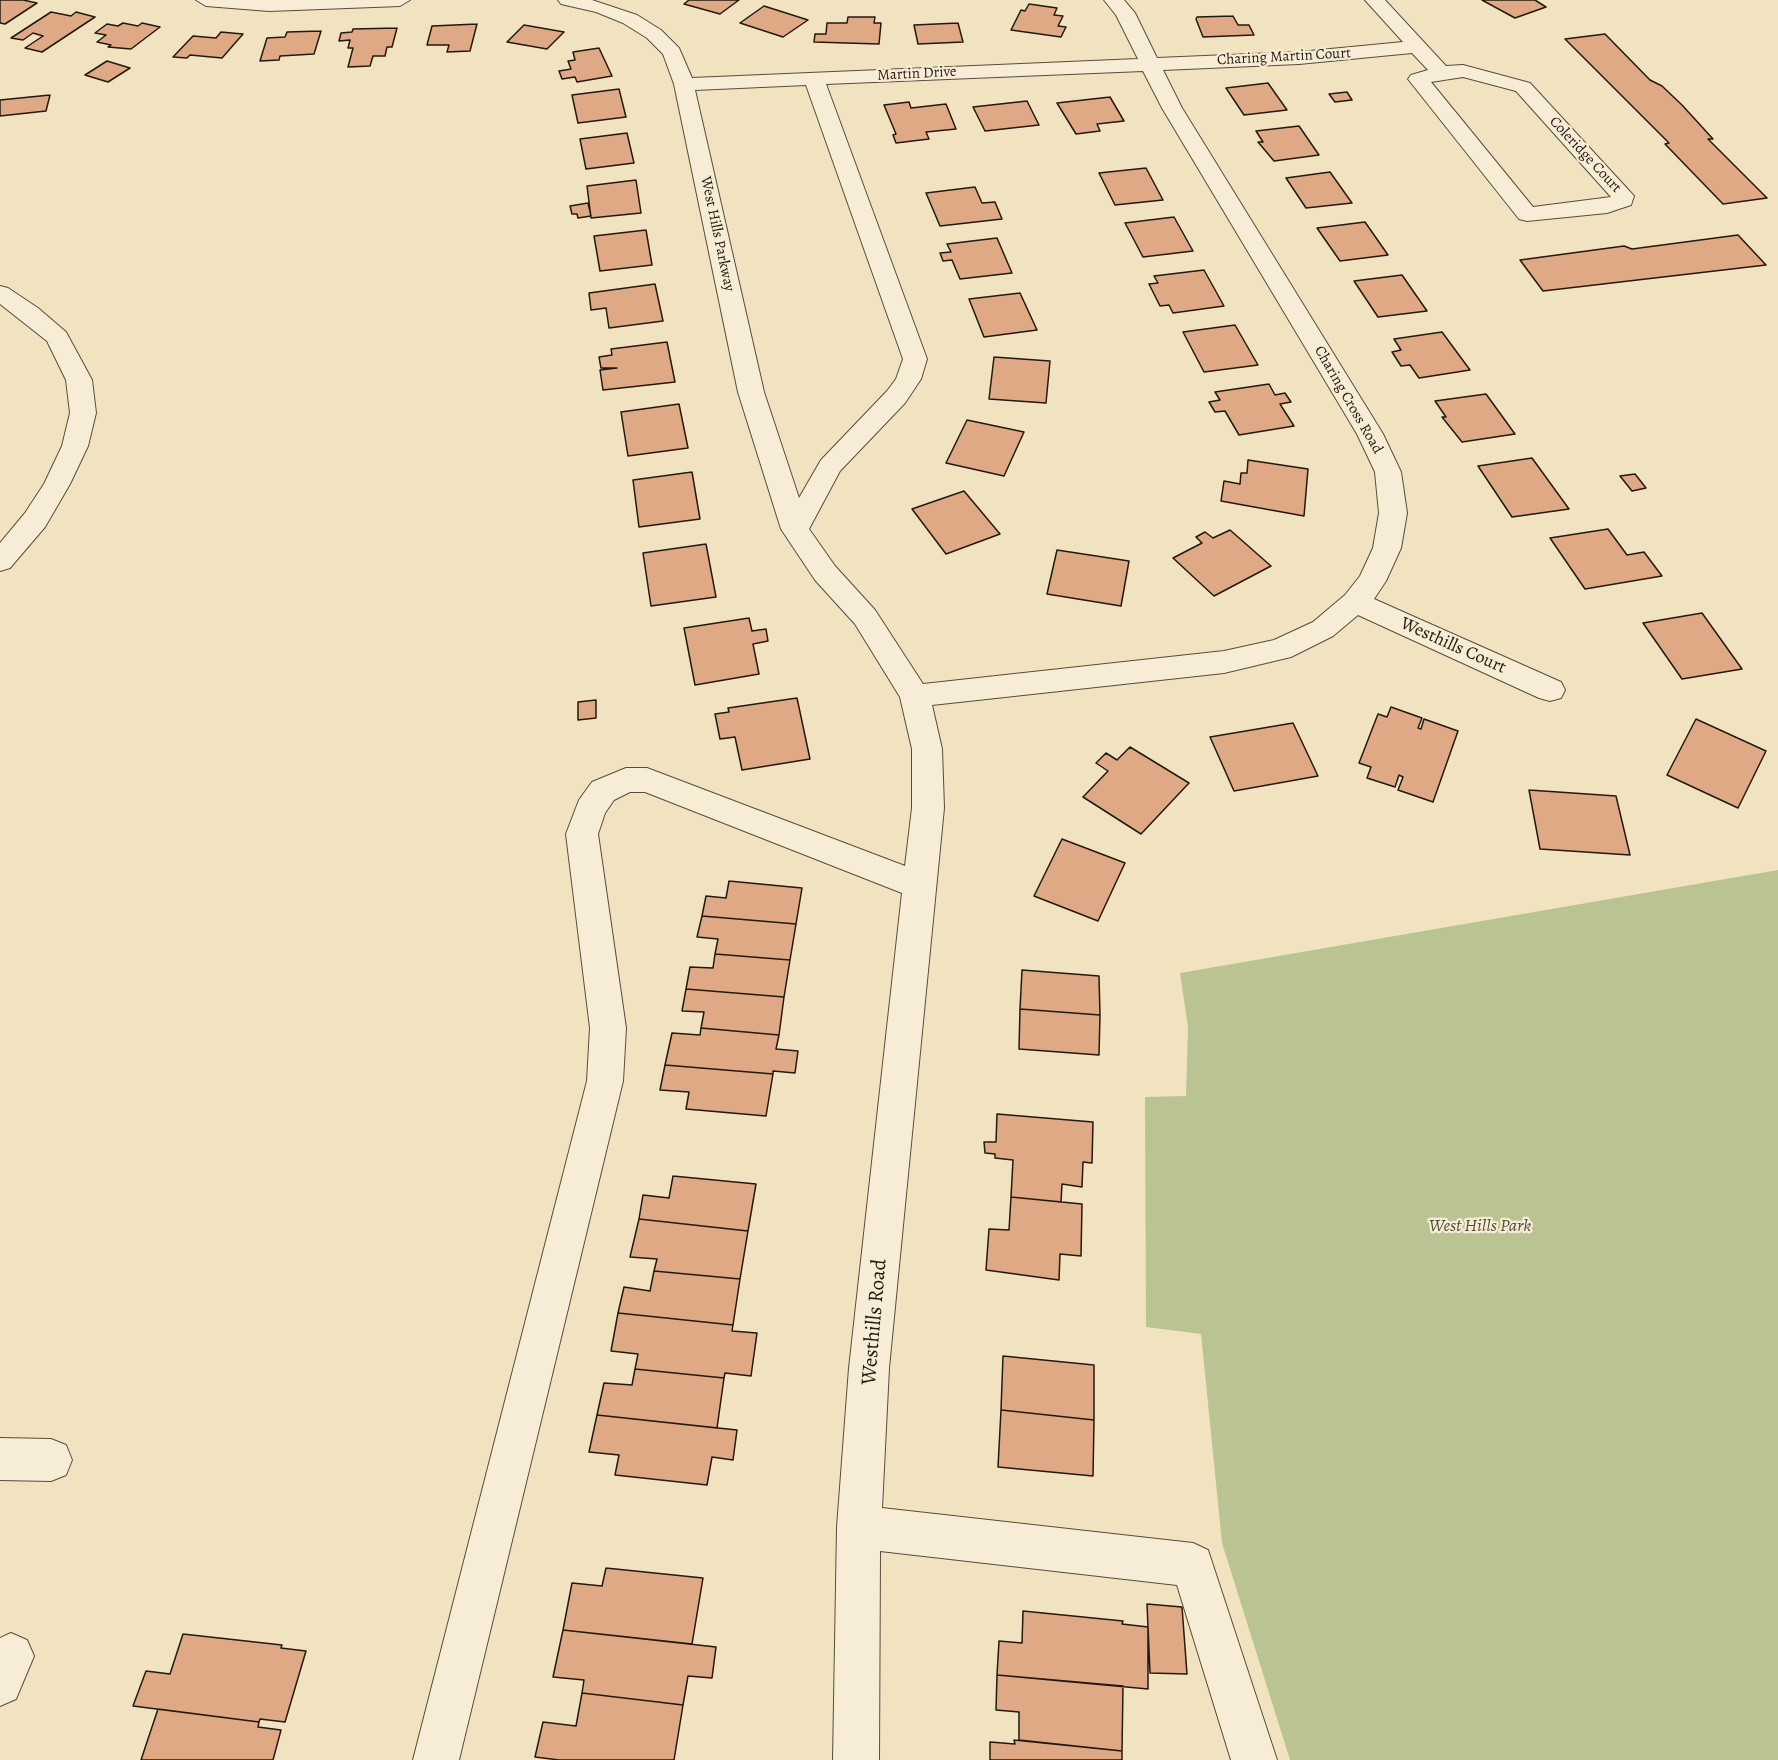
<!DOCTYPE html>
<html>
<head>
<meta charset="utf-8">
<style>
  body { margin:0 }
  canvas { display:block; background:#f2e3c0 }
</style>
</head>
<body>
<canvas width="1778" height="1760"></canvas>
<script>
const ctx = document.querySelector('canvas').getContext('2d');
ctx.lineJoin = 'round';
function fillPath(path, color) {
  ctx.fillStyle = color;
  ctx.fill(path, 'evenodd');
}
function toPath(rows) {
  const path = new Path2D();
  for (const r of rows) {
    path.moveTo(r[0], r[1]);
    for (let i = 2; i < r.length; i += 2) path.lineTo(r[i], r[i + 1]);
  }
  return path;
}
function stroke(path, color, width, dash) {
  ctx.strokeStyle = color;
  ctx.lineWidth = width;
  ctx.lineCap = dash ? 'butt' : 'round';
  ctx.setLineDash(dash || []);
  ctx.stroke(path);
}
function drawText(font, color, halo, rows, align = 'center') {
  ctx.font = font + ' Alegreya,serif';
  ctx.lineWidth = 4.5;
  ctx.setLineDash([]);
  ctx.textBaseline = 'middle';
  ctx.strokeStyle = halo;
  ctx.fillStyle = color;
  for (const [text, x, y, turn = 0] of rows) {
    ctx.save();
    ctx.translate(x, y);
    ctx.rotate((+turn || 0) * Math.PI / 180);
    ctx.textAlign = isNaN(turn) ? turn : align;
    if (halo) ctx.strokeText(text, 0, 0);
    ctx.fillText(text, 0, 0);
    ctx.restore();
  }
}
fillPath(toPath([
  [1778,870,1778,1760,1290,1760,1222,1543,1201,1334,1146,1327,1145,1097,1186,1096,1188,1027,1180,973]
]), '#bac492');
const building = toPath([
  [0,0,23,0,37,3,5,24,0,23,0,0],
  [689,0,739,0,720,14,684,4,689,0],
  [1482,0,1535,0,1546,7,1515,18,1482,0],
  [1029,4,1057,8,1054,15,1063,16,1058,26,1066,27,1061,37,1011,30,1021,10,1025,11,1029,4],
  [764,6,808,20,783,37,740,23,764,6],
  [51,12,71,16,76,12,95,17,42,52,25,48,43,36,33,33,23,40,11,38,51,12],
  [1233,16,1238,25,1249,25,1254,35,1203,37,1196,19,1197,17,1233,16],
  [848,17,875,17,874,23,881,23,879,44,814,42,815,34,826,34,827,23,847,23,848,17],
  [123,23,138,26,142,23,160,27,131,49,108,47,111,45,97,42,106,35,95,33,107,24,118,26,123,23],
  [958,23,963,42,918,44,914,25,958,23],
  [477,24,470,51,447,52,449,45,427,45,432,26,477,24],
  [524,25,564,32,547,49,507,42,524,25],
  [397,28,392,47,387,47,385,56,373,56,370,66,348,67,353,48,348,48,350,40,339,41,341,33,352,32,353,29,397,28],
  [321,31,314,54,280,56,279,60,260,61,267,38,285,37,287,32,321,31],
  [221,32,243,34,222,58,190,55,187,58,173,57,193,36,216,38,221,32],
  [1605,34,1650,80,1662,86,1682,105,1713,139,1708,139,1767,198,1723,204,1665,144,1669,143,1565,39,1605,34],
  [599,48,612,76,577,82,575,77,562,79,559,71,571,69,568,61,575,60,573,52,599,48],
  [107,61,130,68,108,82,85,75,107,61],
  [1268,83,1287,110,1244,115,1226,88,1268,83],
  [619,89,626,117,578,123,572,95,619,89],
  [1347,92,1352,100,1335,102,1329,94,1347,92],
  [50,95,46,111,0,116,0,100,50,95],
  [1110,97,1124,121,1097,124,1100,131,1076,134,1057,103,1110,97],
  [1027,101,1039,125,985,131,973,107,1027,101],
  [909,102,911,108,946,104,956,129,926,132,929,139,896,143,893,135,896,134,884,105,909,102],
  [1299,126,1319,155,1274,161,1258,142,1263,142,1256,131,1299,126],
  [627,133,634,163,586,169,580,139,627,133],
  [1146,168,1163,200,1115,205,1099,173,1146,168],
  [1330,172,1352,203,1306,208,1286,178,1330,172],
  [636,180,641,213,591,218,587,186,636,180],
  [975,187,982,203,995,202,1002,219,940,226,926,193,975,187],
  [588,203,591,216,578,218,577,214,572,214,570,206,588,203],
  [1174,217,1193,251,1143,257,1125,223,1174,217],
  [1365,222,1388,255,1340,261,1317,228,1365,222],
  [646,230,652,265,600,271,594,236,646,230],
  [1738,235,1766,265,1543,291,1520,260,1624,246,1632,249,1738,235],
  [997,238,1012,273,960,279,952,260,943,261,940,253,951,252,947,244,997,238],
  [1204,270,1224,306,1173,313,1169,305,1160,306,1149,284,1158,283,1154,276,1204,270],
  [1402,275,1427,311,1378,317,1354,281,1402,275],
  [655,284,663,321,609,328,606,308,591,310,589,293,655,284],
  [1020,293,1037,330,984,337,969,299,1020,293],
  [1235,325,1258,365,1204,372,1183,332,1235,325],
  [1442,332,1470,370,1419,378,1410,365,1401,366,1392,352,1401,350,1394,339,1442,332],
  [667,342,675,382,603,390,600,370,617,368,601,368,599,357,612,355,611,349,667,342],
  [994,357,1050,361,1046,403,989,399,994,357],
  [1269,384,1275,395,1285,393,1291,402,1280,404,1294,426,1239,435,1225,411,1215,412,1209,402,1220,400,1215,392,1269,384],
  [1486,394,1515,434,1462,442,1442,417,1446,417,1435,401,1486,394],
  [679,404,688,448,628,456,621,412,679,404],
  [967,420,1024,432,1004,476,946,463,967,420],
  [1532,458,1569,509,1512,517,1478,466,1532,458],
  [1248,460,1308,469,1304,516,1221,501,1224,481,1240,484,1241,473,1247,473,1248,460],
  [692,472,700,519,639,527,633,480,692,472],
  [1635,474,1646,488,1632,491,1620,476,1635,474],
  [964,491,1000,534,946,554,912,509,964,491],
  [1608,529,1627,555,1644,552,1662,576,1585,589,1550,538,1608,529],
  [1230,530,1271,566,1214,596,1173,558,1202,543,1196,537,1205,532,1213,538,1230,530],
  [706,544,716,597,651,606,643,553,706,544],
  [1057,550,1129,561,1121,606,1047,594,1057,550],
  [1702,613,1742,669,1682,679,1643,623,1702,613],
  [749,618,752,631,766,629,768,641,753,644,759,674,695,685,684,628,749,618],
  [797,698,810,759,742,770,735,737,720,739,715,714,729,712,728,708,797,698],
  [596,700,596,718,578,720,578,702,596,700],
  [1391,707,1422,718,1418,728,1421,729,1424,719,1458,731,1433,802,1398,790,1403,777,1399,775,1395,787,1367,778,1371,767,1359,763,1378,714,1387,717,1391,707],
  [1696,719,1766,751,1738,808,1667,775,1696,719],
  [1293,723,1318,776,1234,791,1210,737,1293,723],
  [1130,747,1189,783,1141,834,1083,797,1108,771,1096,763,1106,753,1117,760,1130,747],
  [1529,790,1616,796,1630,855,1540,849,1529,790],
  [1062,839,1125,863,1098,921,1034,896,1062,839],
  [729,881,802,888,796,924,702,916,706,896,726,898,729,881],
  [702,916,796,924,790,960,715,954,718,939,697,937,702,916],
  [715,954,790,960,784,997,686,989,690,967,713,968,715,954],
  [1022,970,1099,976,1100,1015,1020,1009,1022,970],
  [686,989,784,997,779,1035,701,1028,704,1012,682,1011,686,989],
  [1020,1009,1100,1015,1099,1055,1019,1049,1020,1009],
  [701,1028,779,1035,776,1049,798,1051,795,1073,773,1071,773,1074,665,1065,672,1033,700,1035,701,1028],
  [665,1065,773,1074,766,1116,686,1109,689,1092,660,1090,665,1065],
  [997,1114,1093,1122,1092,1163,1083,1162,1082,1187,1062,1184,1061,1202,1011,1197,1013,1160,995,1158,995,1154,985,1153,984,1142,996,1142,997,1114],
  [673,1176,756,1184,748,1231,639,1219,643,1195,669,1198,673,1176],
  [1011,1197,1082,1204,1081,1256,1060,1254,1059,1280,986,1270,989,1229,1009,1230,1011,1197],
  [639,1219,748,1231,740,1279,654,1271,657,1259,630,1257,639,1219],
  [654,1271,740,1279,733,1325,618,1313,624,1287,650,1291,654,1271],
  [618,1313,733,1325,732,1331,757,1333,751,1376,725,1373,724,1378,635,1369,638,1354,611,1351,618,1313],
  [1003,1356,1094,1365,1094,1420,1001,1410,1003,1356],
  [635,1369,724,1378,717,1428,597,1415,604,1383,632,1385,635,1369],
  [1001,1410,1094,1420,1093,1476,998,1467,1001,1410],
  [597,1415,737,1430,733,1460,712,1457,707,1485,615,1475,619,1455,589,1452,597,1415],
  [606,1568,703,1578,692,1644,563,1630,572,1583,602,1586,606,1568],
  [1147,1604,1182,1607,1187,1674,1150,1673,1147,1604],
  [1023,1611,1123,1621,1122,1624,1148,1627,1148,1689,997,1675,999,1641,1022,1643,1023,1611],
  [563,1630,716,1647,712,1678,688,1676,683,1705,582,1693,584,1680,553,1677,563,1630],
  [183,1634,282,1645,281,1648,306,1651,285,1722,260,1719,259,1722,133,1706,146,1671,170,1674,183,1634],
  [997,1675,1123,1686,1122,1751,1019,1740,1019,1712,996,1710,997,1675],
  [582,1693,683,1705,674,1760,559,1760,535,1757,543,1722,576,1726,582,1693],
  [158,1709,259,1722,258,1727,281,1730,273,1760,141,1760,158,1709],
  [1014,1740,1122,1751,1122,1760,990,1760,990,1742,1015,1744,1014,1740]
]);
fillPath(building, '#dfa986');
stroke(building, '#23190f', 1.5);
const minor = toPath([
  [196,0,410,0,400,6,269,11,206,6,196,0],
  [558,0,592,0,637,15,661,30,679,48,692,78,1138,59,1116,15,1104,0,1124,0,1135,13,1157,58,1299,52,1403,42,1365,0,1385,0,1446,66,1463,65,1530,83,1634,196,1631,205,1607,213,1527,221,1519,219,1408,79,1411,75,1428,70,1412,53,1299,64,1163,70,1182,108,1383,434,1401,472,1407,513,1401,548,1386,581,1374,599,1561,682,1565,690,1561,698,1550,701,1539,698,1358,615,1333,636,1291,657,1224,673,932,705,942,749,944,808,889,1368,882,1508,1193,1543,1208,1550,1277,1760,1231,1760,1177,1585,880,1551,879,1760,833,1760,837,1527,849,1368,902,893,645,792,630,792,614,800,605,813,598,834,626,1028,623,1081,459,1760,413,1760,587,1081,590,1028,566,834,579,800,592,782,626,768,647,768,905,866,912,808,912,749,900,697,855,624,815,580,781,529,738,392,674,84,663,54,647,38,623,23,596,12,561,4,558,0],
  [1143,71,1162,108,1357,434,1375,472,1379,513,1373,548,1360,576,1345,595,1313,622,1274,640,1224,651,923,684,875,610,835,566,809,529,840,471,905,403,921,379,927,359,826,84,1143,71],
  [1463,77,1516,91,1611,197,1533,207,1431,82,1463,77],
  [806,85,903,359,896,379,887,391,821,460,799,498,764,392,695,90,806,85],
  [0,286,8,288,38,308,66,332,92,380,96,413,88,446,70,484,45,527,10,568,0,571,0,543,25,513,44,484,62,446,70,413,66,380,47,341,0,304,0,286],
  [0,1438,51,1439,66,1445,72,1460,66,1475,51,1481,0,1480,0,1438],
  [11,1633,27,1640,34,1656,16,1699,0,1706,0,1638,11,1633]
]);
stroke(minor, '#574c3b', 2);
fillPath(minor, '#f7edd6');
drawText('15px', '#23190f', '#f7edd6', [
  ["Charing Martin Court",1284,57,-3],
  ["Martin Drive",917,74,-3],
  ["Coleridge Court",1585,155,47],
  ["West Hills Parkway",717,234,78],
  ["Charing Cross Road",1348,400,60]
]);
drawText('18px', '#23190f', '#f7edd6', [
  ["Westhills Court",1453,646,24]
]);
drawText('italic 18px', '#504c36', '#f7edd6', [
  ["West Hills Park",1480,1227]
]);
drawText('21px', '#23190f', '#f7edd6', [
  ["Westhills Road",875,1322,-85]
]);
</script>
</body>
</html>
